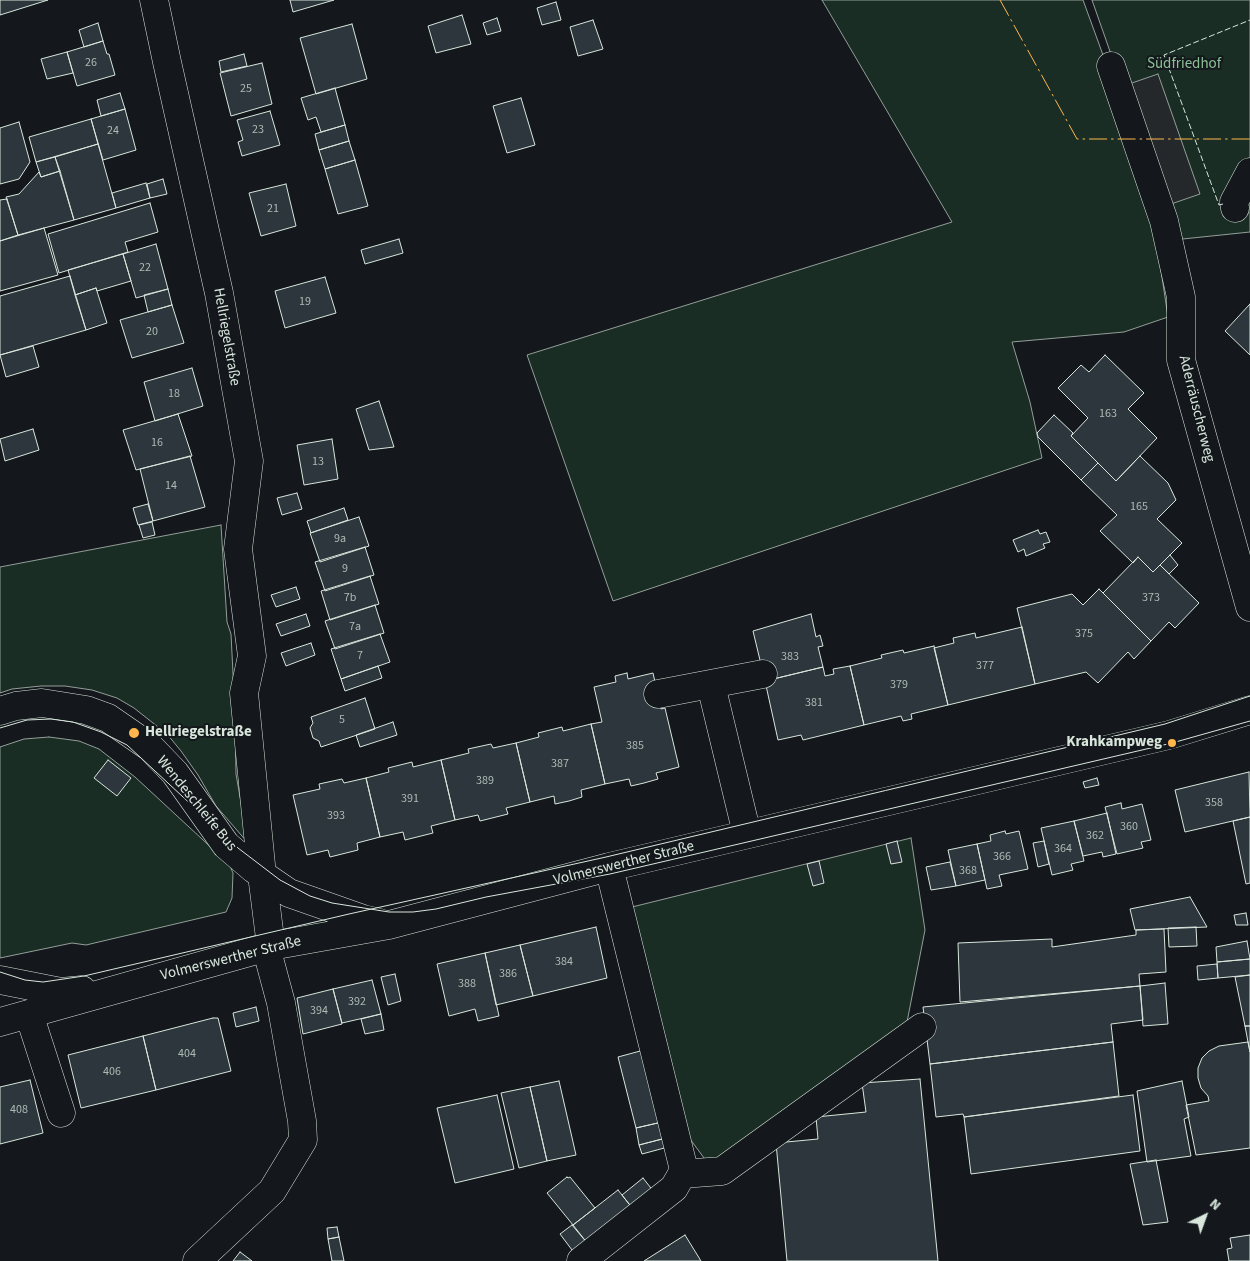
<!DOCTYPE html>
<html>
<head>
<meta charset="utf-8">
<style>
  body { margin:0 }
  #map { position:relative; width:1250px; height:1261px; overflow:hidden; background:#14181c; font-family:"Source Sans 3",sans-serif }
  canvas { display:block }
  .north { position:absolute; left:1180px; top:1191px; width:50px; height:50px; -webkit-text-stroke:4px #14181c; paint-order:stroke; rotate:42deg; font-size:14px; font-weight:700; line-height:20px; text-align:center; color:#d8e6dc }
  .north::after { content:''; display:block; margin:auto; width:18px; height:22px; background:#d8e6dc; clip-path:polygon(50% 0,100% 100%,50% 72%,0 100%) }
</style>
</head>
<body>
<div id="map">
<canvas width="1250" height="1261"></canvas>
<div class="north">N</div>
</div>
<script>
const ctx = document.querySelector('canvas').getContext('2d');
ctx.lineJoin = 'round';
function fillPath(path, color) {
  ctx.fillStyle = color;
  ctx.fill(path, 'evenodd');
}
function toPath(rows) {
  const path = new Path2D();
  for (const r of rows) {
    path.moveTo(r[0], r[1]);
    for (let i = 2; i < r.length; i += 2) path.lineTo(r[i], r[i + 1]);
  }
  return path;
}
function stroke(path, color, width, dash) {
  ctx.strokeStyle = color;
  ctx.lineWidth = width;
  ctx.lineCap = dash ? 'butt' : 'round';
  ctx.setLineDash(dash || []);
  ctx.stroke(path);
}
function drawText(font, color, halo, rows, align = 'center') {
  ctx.font = font + ' "Source Sans 3",sans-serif';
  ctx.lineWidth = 4;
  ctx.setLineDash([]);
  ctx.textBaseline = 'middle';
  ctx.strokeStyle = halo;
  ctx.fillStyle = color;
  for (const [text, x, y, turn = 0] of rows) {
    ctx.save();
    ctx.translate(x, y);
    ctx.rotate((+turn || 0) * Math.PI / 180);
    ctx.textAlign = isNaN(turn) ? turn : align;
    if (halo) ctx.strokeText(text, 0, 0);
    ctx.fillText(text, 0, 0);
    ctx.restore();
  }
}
const green = toPath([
  [822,0,1083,0,1107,66,1153,217,1168,317,1124,332,1012,342,1030,402,1042,458,613,601,527,355,952,222,822,0],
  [1092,0,1250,0,1250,232,1173,240,1168,217,1092,0],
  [221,525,227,622,231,634,235,713,236,774,248,843,216,806,198,775,181,751,167,734,134,708,117,698,92,690,65,686,41,686,12,689,0,693,0,567,221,525],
  [49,737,79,741,99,749,135,777,229,864,233,873,232,898,226,912,86,945,72,943,0,958,0,747,24,739,49,737],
  [911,838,925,930,907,1022,723,1162,707,1162,690,1139,632,907,911,838]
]);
fillPath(green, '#1a2d24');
stroke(green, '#939e99', 1);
const parking = toPath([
  [1158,74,1200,194,1171,204,1129,84,1158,74]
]);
fillPath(parking, '#24282b');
stroke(parking, '#939e99', 1);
const building = toPath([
  [0,0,48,0,0,15,0,0],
  [290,0,334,0,293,12,290,0],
  [556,2,561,20,542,25,537,8,556,2],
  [462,15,471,44,436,53,428,26,462,15],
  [497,18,501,31,487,35,483,23,497,18],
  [593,20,603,49,578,56,570,27,593,20],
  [98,23,103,41,84,47,79,30,98,23],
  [352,24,367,79,316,94,300,38,352,24],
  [103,41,107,54,109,54,115,75,77,86,67,52,103,41],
  [67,52,73,73,47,79,41,59,67,52],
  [244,54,247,66,221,72,219,61,244,54],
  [262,63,272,104,231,116,220,73,262,63],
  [335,88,345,125,321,132,316,117,308,120,301,98,335,88],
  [120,93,125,109,101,116,97,100,120,93],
  [521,98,535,145,507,153,493,106,521,98],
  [125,109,136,150,103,160,91,119,125,109],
  [270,111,280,145,242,156,238,142,243,140,237,120,270,111],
  [91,119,98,144,36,162,29,137,91,119],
  [19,122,30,162,19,179,0,184,0,128,19,122],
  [345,125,349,141,319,150,315,134,345,125],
  [349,141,355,160,325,169,319,150,349,141],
  [98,144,116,208,74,220,55,157,98,144],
  [55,157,60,171,41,177,36,162,55,157],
  [355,160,368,206,338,214,325,169,355,160],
  [60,171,74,220,18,235,6,197,19,194,39,172,41,177,60,171],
  [163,179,167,194,150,198,147,184,163,179],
  [146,183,150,198,116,208,112,193,146,183],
  [286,184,296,226,261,236,249,193,286,184],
  [7,199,18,235,0,241,0,200,7,199],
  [150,203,158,232,125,242,128,252,59,273,48,234,150,203],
  [44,228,58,275,0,291,0,241,44,228],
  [399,239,403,253,365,264,361,250,399,239],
  [156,244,168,289,136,298,123,254,156,244],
  [123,254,131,281,97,291,96,288,75,295,68,270,123,254],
  [70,276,86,330,0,355,0,296,70,276],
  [325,277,336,313,285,328,275,291,325,277],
  [96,288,107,323,86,330,75,295,96,288],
  [168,289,172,305,148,312,144,295,168,289],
  [1250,304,1250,355,1225,331,1250,304],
  [172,305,184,343,132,358,120,320,172,305],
  [33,346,39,367,6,377,0,355,33,346],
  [1105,355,1144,393,1128,409,1157,438,1116,481,1071,436,1088,418,1058,388,1081,365,1089,372,1105,355],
  [192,368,203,406,155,421,144,382,192,368],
  [379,401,394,447,369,450,356,409,379,401],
  [178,414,192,456,136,470,123,430,178,414],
  [1054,415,1073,433,1071,436,1098,463,1081,480,1038,437,1037,433,1054,415],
  [33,429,39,450,5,461,0,439,33,429],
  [332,439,338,479,304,485,297,445,332,439],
  [190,456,205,507,153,521,140,469,190,456],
  [1140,456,1168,483,1176,500,1157,519,1182,543,1153,572,1138,557,1133,563,1100,531,1117,515,1081,480,1098,463,1116,481,1140,456],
  [297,493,302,509,282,515,277,498,297,493],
  [148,504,153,521,138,525,133,508,148,504],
  [344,508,348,520,311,533,307,521,344,508],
  [359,517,369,546,320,562,310,533,359,517],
  [152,522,155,535,143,538,139,525,152,522],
  [1038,530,1040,534,1046,532,1050,542,1043,544,1045,548,1026,556,1024,549,1018,552,1013,540,1038,530],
  [365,547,374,575,325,591,315,562,365,547],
  [1170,555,1178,565,1169,574,1160,565,1170,555],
  [1138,557,1153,572,1160,565,1199,603,1175,628,1169,622,1151,641,1103,593,1138,557],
  [370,576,379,604,330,620,321,591,370,576],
  [296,587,300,599,276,607,271,595,296,587],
  [1099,589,1151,641,1134,659,1128,652,1098,683,1086,672,1035,684,1017,608,1072,594,1083,605,1099,589],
  [375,605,384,633,335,649,325,621,375,605],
  [306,614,310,626,281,636,276,624,306,614],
  [811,614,816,637,820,635,823,646,818,647,823,667,765,681,753,631,811,614],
  [1022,627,1035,684,948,705,934,648,954,643,953,638,975,633,976,638,1022,627],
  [380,634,390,662,341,679,331,649,380,634],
  [311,643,315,655,286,666,281,653,311,643],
  [934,646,948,705,911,714,912,719,903,721,901,716,864,725,850,666,882,658,881,655,903,650,904,653,934,646],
  [378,666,382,678,345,691,341,679,378,666],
  [850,666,864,725,803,740,801,735,778,740,765,681,823,667,825,676,834,674,833,669,850,666],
  [627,673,628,679,653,673,661,709,665,708,679,767,656,773,658,779,644,783,631,786,629,779,605,784,591,724,602,722,594,687,616,682,615,676,627,673],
  [365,698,375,729,321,747,319,741,313,738,310,728,313,723,311,717,365,698],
  [393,722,397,735,360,747,356,735,393,722],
  [591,724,605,784,581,790,582,797,569,801,555,804,554,796,530,802,516,743,539,737,538,733,562,727,563,731,591,724],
  [516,743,530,802,506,808,508,814,480,821,478,815,455,820,441,760,469,753,468,749,491,744,493,748,516,743],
  [108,760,131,778,117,796,94,778,108,760],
  [441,760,455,820,431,826,433,833,405,840,403,832,380,837,366,778,389,772,388,768,412,762,413,767,441,760],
  [1249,772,1250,817,1185,832,1175,790,1249,772],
  [366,778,380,837,357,843,358,850,330,857,328,850,307,855,293,795,320,789,319,784,342,779,344,783,366,778],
  [1097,778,1099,785,1085,788,1083,782,1097,778],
  [1121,803,1122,809,1142,804,1151,840,1141,842,1143,848,1117,854,1105,807,1121,803],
  [1107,813,1116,854,1103,857,1102,852,1083,856,1074,821,1107,813],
  [1250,817,1250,883,1246,884,1233,821,1250,817],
  [1074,821,1084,861,1071,864,1073,870,1052,875,1041,828,1074,821],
  [1005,831,1006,834,1019,831,1028,869,999,875,1002,886,987,889,977,844,991,841,990,835,1005,831],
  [897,841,902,862,891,864,886,844,897,841],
  [1044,841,1049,864,1038,867,1033,843,1044,841],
  [977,844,985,880,956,886,948,850,977,844],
  [819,861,824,883,813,886,807,864,819,861],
  [950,862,956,886,931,890,926,867,950,862],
  [1190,897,1207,927,1135,930,1130,909,1190,897],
  [1246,913,1248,925,1236,925,1234,915,1246,913],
  [596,927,607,978,533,996,520,945,596,927],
  [1196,927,1197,946,1169,947,1168,928,1196,927],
  [1164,929,1166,972,1139,974,1140,986,960,1002,958,943,1052,939,1052,947,1136,935,1136,930,1164,929],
  [1247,941,1250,959,1217,962,1216,947,1247,941],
  [520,945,533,996,496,1005,485,953,520,945],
  [485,953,499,1016,478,1021,475,1009,449,1016,437,964,485,953],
  [1250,959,1250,975,1218,978,1217,962,1250,959],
  [1217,964,1218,978,1198,980,1197,966,1217,964],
  [395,974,401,1001,388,1005,381,977,395,974],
  [1250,975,1250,1026,1245,1026,1235,977,1250,975],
  [372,980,381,1014,342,1023,333,989,372,980],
  [1165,983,1168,1024,1143,1026,1140,986,1165,983],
  [1140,986,1143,1020,1111,1024,1113,1042,930,1064,923,1007,1140,986],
  [333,989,342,1024,303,1034,297,998,333,989],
  [256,1007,259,1021,236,1027,233,1013,256,1007],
  [381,1014,384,1030,365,1034,361,1019,381,1014],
  [213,1018,218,1018,231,1071,156,1090,143,1036,213,1018],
  [1245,1026,1250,1026,1250,1052,1248,1042,1245,1026],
  [143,1036,156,1090,81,1108,68,1055,143,1036],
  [1113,1042,1119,1096,964,1117,963,1114,936,1117,930,1064,1113,1042],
  [1248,1042,1250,1052,1250,1148,1196,1155,1186,1105,1209,1101,1208,1096,1201,1088,1198,1078,1198,1068,1202,1058,1209,1051,1219,1046,1248,1042],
  [644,1050,662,1122,636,1128,618,1057,644,1050],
  [920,1079,938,1261,787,1261,776,1143,818,1139,816,1117,866,1112,862,1083,920,1079],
  [30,1080,43,1133,0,1144,0,1087,30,1080],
  [559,1081,576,1155,547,1161,530,1087,559,1081],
  [1182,1081,1189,1117,1184,1119,1191,1156,1147,1162,1137,1091,1182,1081],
  [530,1087,547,1161,519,1168,501,1093,530,1087],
  [497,1095,514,1169,455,1183,437,1108,497,1095],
  [1133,1095,1140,1151,971,1174,964,1117,1133,1095],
  [662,1122,666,1138,639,1145,636,1128,662,1122],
  [666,1138,668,1147,642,1154,639,1145,666,1138],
  [1156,1160,1168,1222,1143,1225,1130,1164,1156,1160],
  [567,1177,568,1178,570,1177,595,1208,573,1225,547,1193,567,1177],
  [643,1178,654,1192,633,1209,622,1195,643,1178],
  [618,1190,633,1209,588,1244,573,1225,618,1190],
  [572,1225,588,1244,575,1254,560,1234,572,1225],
  [337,1227,339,1237,328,1239,327,1228,337,1227],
  [685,1235,701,1261,644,1261,685,1235],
  [1250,1235,1250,1261,1229,1261,1227,1249,1232,1248,1230,1238,1250,1235],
  [339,1237,344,1261,332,1261,328,1239,339,1237],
  [240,1252,252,1261,233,1261,240,1252]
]);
fillPath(building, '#2c363c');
stroke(building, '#d8e6dc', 1);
const minor = toPath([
  [154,0,167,62,219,293,249,461,238,549,252,656,244,693,262,875,271,946],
  [1111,66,1164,221,1181,297,1181,360,1250,607],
  [1235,208,1234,202,1250,172],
  [711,685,747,834],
  [658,694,763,674],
  [0,711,16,706,42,703,86,710,108,718,150,747,175,773,226,845,254,869,289,893,363,919,380,923],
  [0,980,61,992,82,990],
  [29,1014,61,1113],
  [0,1022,271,946,389,925,609,867,1169,735,1250,710],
  [682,1174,722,1171,922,1027],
  [197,1261,272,1191,303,1140,302,1121,281,1003,266,947],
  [581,1261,674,1188,682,1174,683,1166,609,867]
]);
stroke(minor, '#d8e6dc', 29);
stroke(minor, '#14181c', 28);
stroke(toPath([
  [0,728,27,720,51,719,73,722,101,732,127,745,238,848,280,880,310,896,332,903,389,912,413,912,436,909,486,897,610,874,1172,743,1250,721],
  [0,972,25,980,43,982,84,976,349,914,606,857,1165,724,1250,696]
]), '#d8e6dc', 1);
stroke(toPath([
  [1223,204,1219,205,1164,55,1250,20]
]), '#d8e6dc', 1, [6, 2.5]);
stroke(toPath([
  [1000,0,1077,139,1250,139]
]), '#ffb74d', 1, [18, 4, 2.5, 4]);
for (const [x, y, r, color] of [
  [134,733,6,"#ffb74d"],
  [1172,743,5,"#ffb74d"]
]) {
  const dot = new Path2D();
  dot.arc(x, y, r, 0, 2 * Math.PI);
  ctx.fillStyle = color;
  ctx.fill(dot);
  stroke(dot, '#14181c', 2);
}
drawText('12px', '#adbab4', null, [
  ["26",91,63],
  ["25",246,89],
  ["23",258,130],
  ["24",113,131],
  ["21",273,209],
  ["22",145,268],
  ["19",305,302],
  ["20",152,332],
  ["18",174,394],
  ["163",1108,414],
  ["16",157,443],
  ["13",318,462],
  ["14",171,486],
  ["165",1139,507],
  ["9a",340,539],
  ["9",345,569],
  ["7b",350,598],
  ["373",1151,598],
  ["7a",355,627],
  ["375",1084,634],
  ["7",360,656],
  ["383",790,657],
  ["377",985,666],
  ["379",899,685],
  ["381",814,703],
  ["5",342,720],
  ["385",635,746],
  ["387",560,764],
  ["389",485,781],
  ["391",410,799],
  ["358",1214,803],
  ["393",336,816],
  ["360",1129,827],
  ["362",1095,836],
  ["364",1063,849],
  ["366",1002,857],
  ["368",968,871],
  ["384",564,962],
  ["386",508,974],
  ["388",467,984],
  ["392",357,1002],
  ["394",319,1011],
  ["404",187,1054],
  ["406",112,1072],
  ["408",19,1110]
]);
drawText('15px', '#8ac095', '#14181c', [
  ["Südfriedhof",1184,65]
]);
drawText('15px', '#d8e6dc', '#14181c', [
  ["Hellriegelstraße",226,337,80],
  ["Aderräuscherweg",1196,409,76],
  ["Wendeschleife Bus",196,804,51],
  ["Volmerswerther Straße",624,864,-14],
  ["Volmerswerther Straße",231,959,-14]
]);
drawText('bold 15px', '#d8e6dc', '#14181c', [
  ["Hellriegelstraße",145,733],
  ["Krahkampweg",1162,743,"right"]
], 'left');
</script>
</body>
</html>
